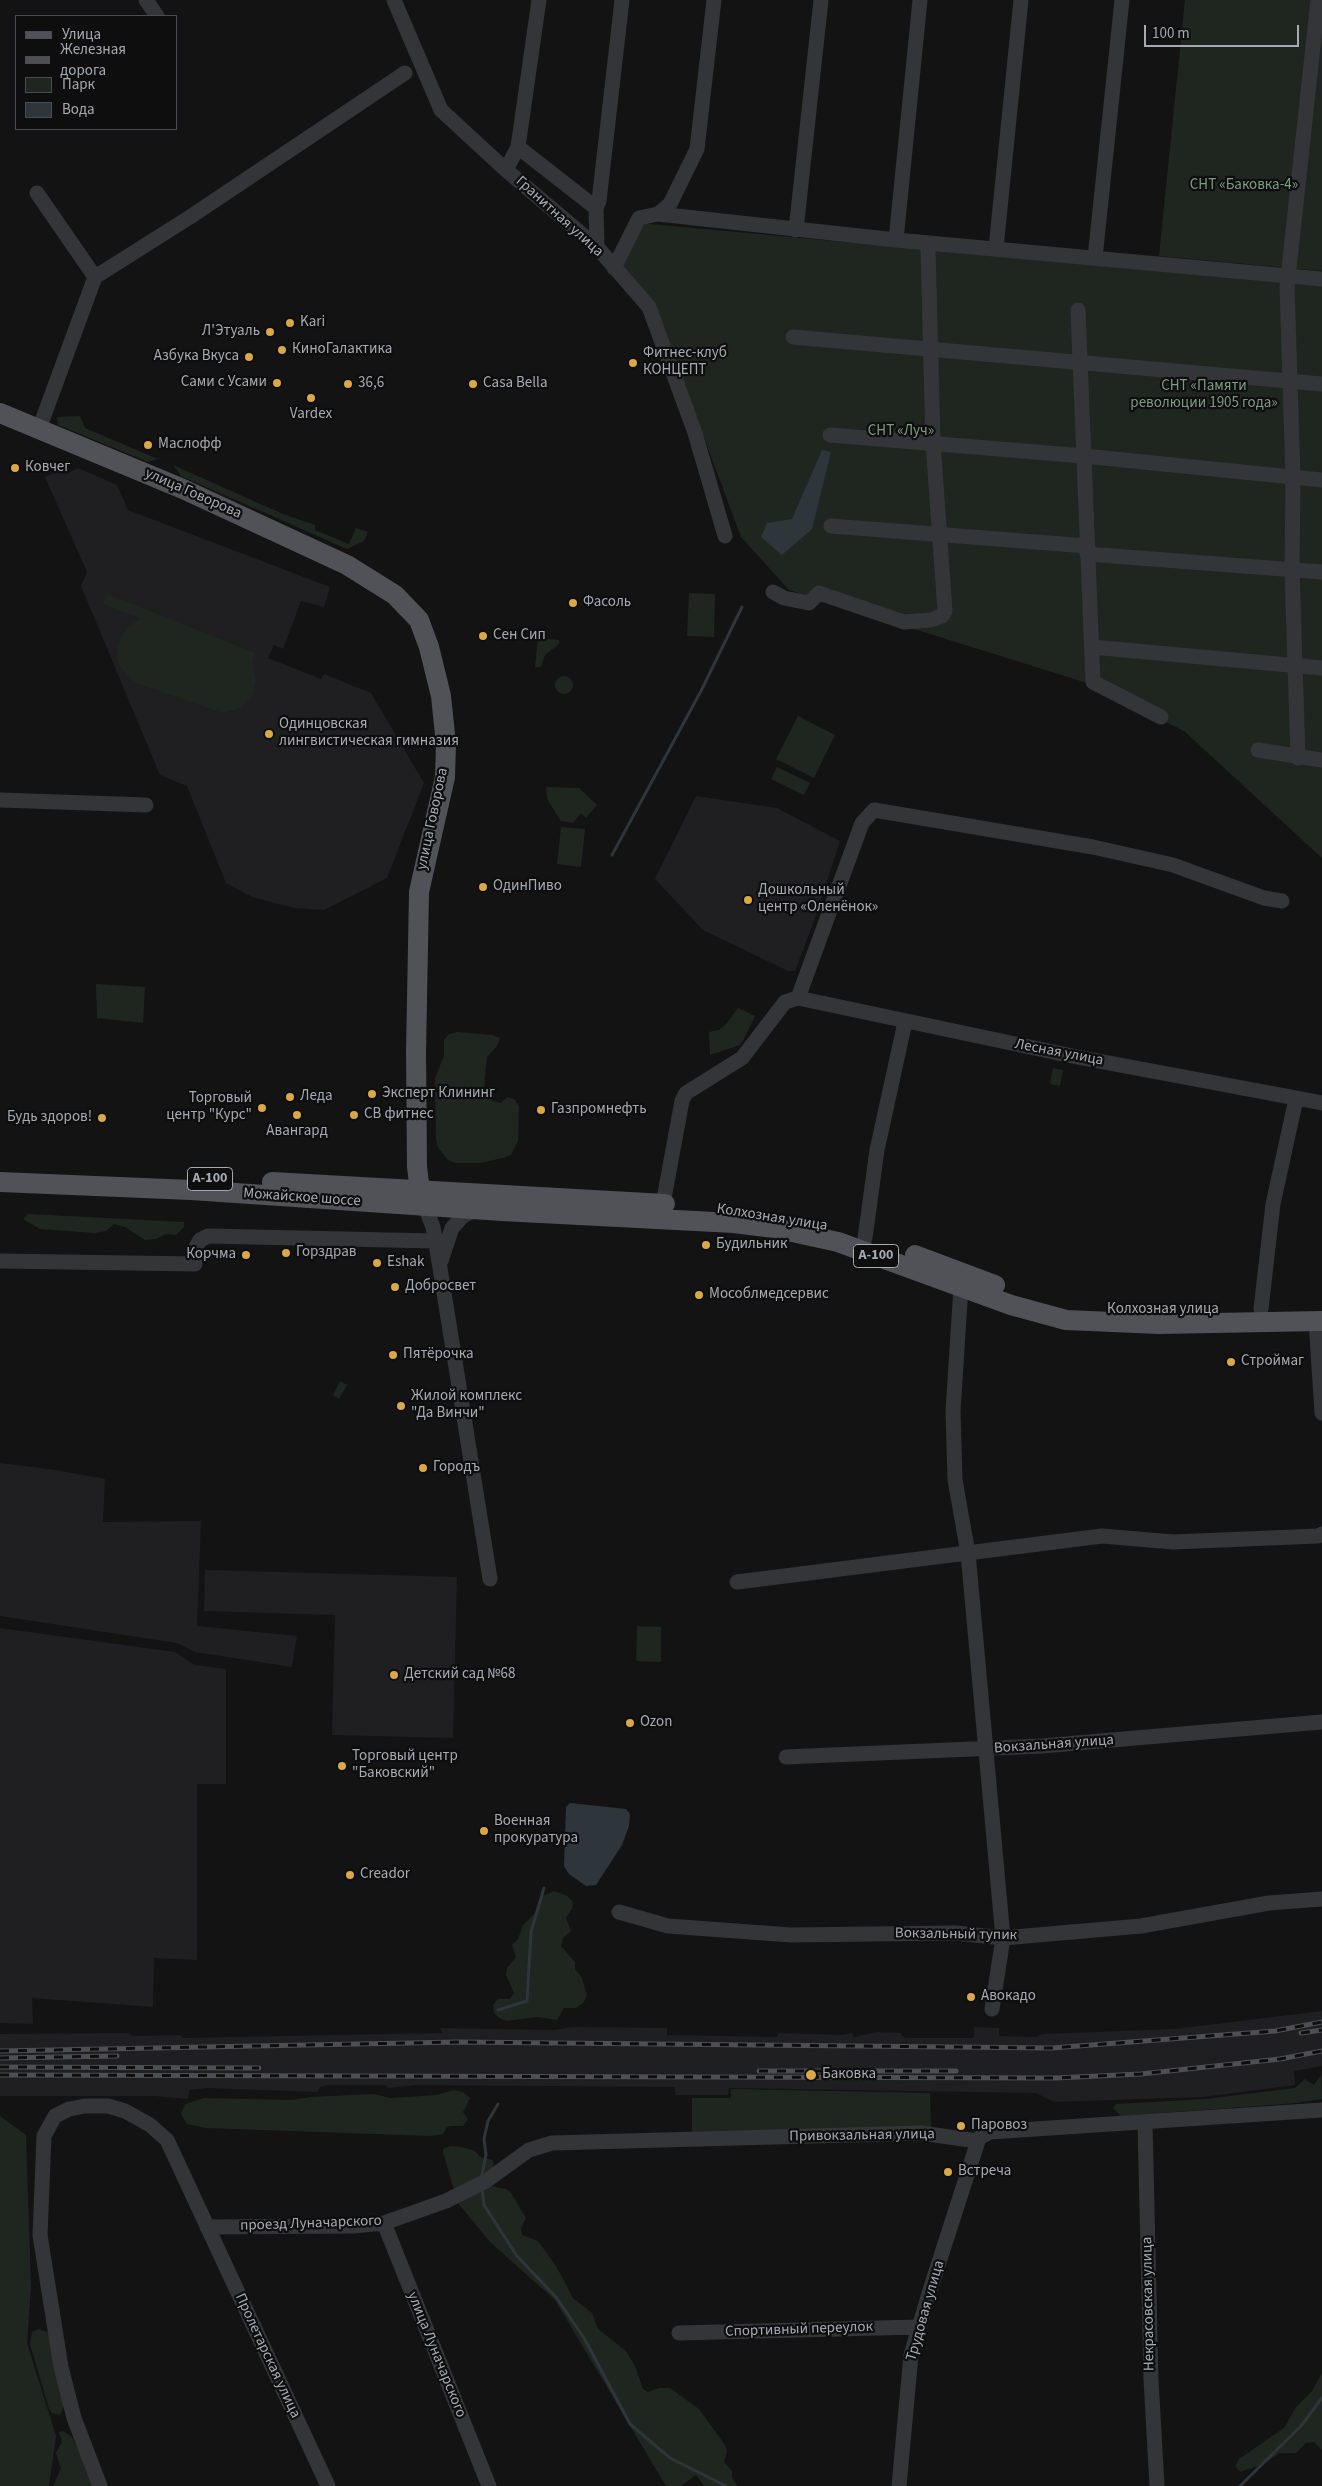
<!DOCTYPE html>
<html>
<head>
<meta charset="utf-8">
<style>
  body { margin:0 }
  #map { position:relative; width:1322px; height:2486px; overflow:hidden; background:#131314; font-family:"Source Sans 3",sans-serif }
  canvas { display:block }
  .legend { position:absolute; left:15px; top:15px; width:162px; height:115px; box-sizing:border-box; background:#0e0e0f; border:1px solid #4b4c51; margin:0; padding:6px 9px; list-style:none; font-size:15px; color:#a6aab3 }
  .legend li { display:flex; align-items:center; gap:10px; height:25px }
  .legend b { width:25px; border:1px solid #4b4c51 }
  .scale { position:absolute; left:1144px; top:25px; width:155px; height:22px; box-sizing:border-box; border:2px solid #a6aab3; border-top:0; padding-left:6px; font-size:15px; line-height:18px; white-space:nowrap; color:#a6aab3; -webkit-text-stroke:4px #0e0e0f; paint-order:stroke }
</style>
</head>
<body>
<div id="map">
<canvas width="1322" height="2486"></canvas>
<ul class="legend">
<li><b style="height:6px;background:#505257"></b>Улица</li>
<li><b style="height:6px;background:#4d4f53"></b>Железная дорога</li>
<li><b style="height:14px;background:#1f2620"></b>Парк</li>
<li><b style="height:14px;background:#2e353b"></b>Вода</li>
</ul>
<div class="scale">100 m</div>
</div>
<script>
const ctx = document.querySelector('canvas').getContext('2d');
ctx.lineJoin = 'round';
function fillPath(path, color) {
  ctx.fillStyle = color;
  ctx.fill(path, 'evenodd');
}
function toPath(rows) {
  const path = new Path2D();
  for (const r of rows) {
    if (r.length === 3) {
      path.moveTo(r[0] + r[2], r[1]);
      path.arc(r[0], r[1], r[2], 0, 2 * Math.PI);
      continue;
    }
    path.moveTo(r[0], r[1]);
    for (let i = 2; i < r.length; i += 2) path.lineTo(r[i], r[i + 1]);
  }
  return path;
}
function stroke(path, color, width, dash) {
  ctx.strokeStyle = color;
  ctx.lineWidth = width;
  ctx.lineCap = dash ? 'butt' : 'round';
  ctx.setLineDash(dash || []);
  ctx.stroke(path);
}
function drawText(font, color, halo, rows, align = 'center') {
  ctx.font = font + ' "Source Sans 3",sans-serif';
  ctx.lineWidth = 4.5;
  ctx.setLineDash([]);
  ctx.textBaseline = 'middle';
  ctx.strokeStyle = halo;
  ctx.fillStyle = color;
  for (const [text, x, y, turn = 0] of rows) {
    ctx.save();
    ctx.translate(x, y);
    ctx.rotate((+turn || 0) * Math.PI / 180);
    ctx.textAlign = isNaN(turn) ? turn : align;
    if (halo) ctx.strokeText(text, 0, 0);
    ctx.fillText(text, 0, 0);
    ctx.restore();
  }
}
fillPath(toPath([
  [78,468,117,485,128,510,330,587,324,607,301,601,283,649,274,645,268,658,321,679,324,674,371,693,424,783,387,878,324,910,294,908,252,897,226,883,187,786,160,775,81,586,87,572,45,477,56,472,66,474],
  [696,796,777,808,840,841,814,921,795,971,788,971,703,930,655,879],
  [0,1463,56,1470,105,1479,103,1522,201,1521,197,1626,297,1636,292,1667,195,1652,177,1643,0,1616],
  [205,1570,457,1577,453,1738,332,1735,335,1615,204,1611],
  [0,1628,175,1652,195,1665,226,1669,226,1784,197,1784,197,1960,154,1958,153,2007,32,1998,33,2024,0,2023],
  [1322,2011,1322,2066,1294,2071,1295,2085,1203,2097,1054,2102,1036,2093,729,2088,728,2095,675,2095,675,2087,415,2085,389,2088,385,2085,329,2085,320,2087,317,2092,207,2088,189,2090,188,2099,154,2096,0,2096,0,2034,128,2033,134,2036,180,2035,183,2038,442,2033,440,2028,554,2030,573,2027,667,2028,667,2035,777,2037,778,2033,843,2035,852,2033,854,2037,877,2032,900,2033,905,2038,974,2038,974,2027,999,2028,999,2036,1036,2037,1042,2034,1175,2029]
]), '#1f1f21');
fillPath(toPath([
  [1185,0,1322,0,1322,271,1159,256],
  [639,223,1322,286,1322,858,1184,731,1087,683,789,590,741,537,654,303,622,265],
  [80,416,85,428,158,459,148,462,58,425,57,417],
  [173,465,283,514,315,525,315,530,349,544,356,528,368,532,364,541,347,549,181,476],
  [689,593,715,594,714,637,687,636],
  [107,594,255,653,252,661,256,681,252,696,240,708,223,713,136,683,129,678,119,664,117,653,119,644,123,634,129,627,141,618,103,604],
  [538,638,559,640,559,644,545,655,541,667,535,667],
  [564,685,9],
  [798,716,835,735,814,778,776,759],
  [777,767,810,783,804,795,771,779],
  [546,787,579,788,597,805,586,818,581,813,573,823,561,821,547,799],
  [561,827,585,829,581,867,557,864],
  [96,984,145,987,143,1023,97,1018],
  [738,1008,755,1016,744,1039,740,1045,710,1055,709,1032,719,1030,726,1024],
  [457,1032,492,1035,500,1038,497,1046,487,1057,484,1088,493,1101,501,1103,507,1097,514,1099,519,1106,518,1141,511,1155,503,1158,480,1163,456,1163,448,1160,438,1147,436,1139,435,1078,444,1056,444,1040,449,1034],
  [1053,1068,1063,1070,1060,1086,1050,1084],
  [28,1214,184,1222,184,1227,176,1235,166,1234,156,1239,145,1240,125,1227,114,1224,106,1231,95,1233,40,1229,23,1219],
  [340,1381,347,1385,339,1399,333,1395],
  [637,1626,661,1627,661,1662,636,1661],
  [554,1891,567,1896,573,1902,572,1909,566,1918,571,1931,563,1938,561,1946,575,1962,575,1969,582,1978,587,1995,584,2002,576,2008,564,2008,557,2020,538,2017,506,2021,499,2018,494,2013,493,2005,498,1999,510,1999,514,1993,506,1975,507,1968,516,1957,512,1945,518,1939,523,1925,537,1911,540,1897],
  [1321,2075,1322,2099,1297,2103,1121,2116,1113,2108,1116,2104,1206,2099,1295,2088,1305,2079,1314,2085],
  [731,2089,930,2093,931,2127,692,2132,692,2098,731,2098],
  [454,2090,463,2092,470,2098,463,2112,468,2119,463,2126,451,2126,447,2127,443,2134,431,2136,206,2128,187,2124,181,2114,185,2104,204,2098,292,2100,310,2097,374,2094,391,2098,437,2095],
  [0,2116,26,2135,31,2286,27,2343,56,2436,49,2486,0,2486],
  [450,2146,462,2147,475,2151,480,2157,492,2160,494,2164,491,2171,456,2191,453,2187,443,2152,443,2149],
  [489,2186,506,2189,511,2193,526,2218,521,2228,522,2235,538,2241,556,2266,573,2298,592,2313,598,2329,626,2351,635,2366,643,2389,648,2392,659,2388,670,2388,699,2409,725,2445,727,2451,724,2462,732,2471,732,2477,737,2486,704,2486,696,2475,681,2486,666,2486,555,2300,490,2242,457,2202],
  [39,2329,50,2333,64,2406,60,2415,52,2413,49,2409,30,2344,32,2332],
  [1322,2373,1322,2450,1314,2442,1306,2443,1296,2453,1280,2453,1261,2465,1240,2472,1235,2466,1239,2459,1284,2428,1296,2407,1312,2391],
  [63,2431,72,2437,78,2448,94,2486,53,2486,61,2468,56,2453,62,2442,59,2432]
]), '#1f2620');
fillPath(toPath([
  [822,450,831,452,812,529,782,555,761,537,767,523,792,519],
  [570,1803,626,1809,630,1814,629,1826,622,1845,596,1885,586,1886,569,1874,564,1866,566,1807]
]), '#2e353b');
stroke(toPath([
  [612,855,701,691,742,607],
  [498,2010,527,2001,531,1932,544,1888],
  [481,2179,486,2155,484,2139,488,2121,498,2104],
  [482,2188,484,2205,517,2256,556,2297,584,2338,630,2424,670,2458,726,2486],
  [1240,2486,1301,2426,1322,2398]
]), '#2e353b', 3);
stroke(toPath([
  [146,0,157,16],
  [394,0,441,110,506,170,597,247,649,307,695,433,725,536],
  [518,147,596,208,597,247],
  [506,170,518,147,539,0],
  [37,193,95,277],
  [596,208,599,201,622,0],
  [658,214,670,204,697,149,714,0],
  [796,230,821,0],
  [896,240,920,0],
  [996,248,1021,0],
  [1095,258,1122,0],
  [614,268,639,218,658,214,896,240,1322,279],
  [1078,310,1093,682,1161,717],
  [793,337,1322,384],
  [39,429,95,277,190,217,405,73],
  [830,435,1084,456,1322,480],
  [831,526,1087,546],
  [1087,554,1322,572],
  [773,592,784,598,809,603,819,593,904,622,931,620,942,616,945,611,933,442,928,248],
  [1092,647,1322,668],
  [1258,750,1322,760],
  [1298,758,1292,569,1293,477,1287,287,1318,0],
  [0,800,146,805],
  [798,998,862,823,874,810,1093,847,1173,865,1264,898,1282,901],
  [798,998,1077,1057,1322,1103],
  [421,1197,433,1227,440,1268,490,1579],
  [663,1204,682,1101,686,1093,742,1058,785,1002,798,998],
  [865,1238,877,1150,905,1022],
  [0,1261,195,1264,196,1247,200,1240,208,1236,435,1241],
  [441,1261,452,1228,463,1216,477,1209],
  [961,1287,953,1411,955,1480,968,1553,1003,1938,992,2009],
  [1261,1309,1273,1204,1296,1099],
  [1316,1321,1322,1413],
  [737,1582,1102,1536,1173,1542,1318,1536,1322,1534],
  [786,1757,1042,1746,1322,1722],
  [619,1912,668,1926,791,1935,956,1933,1003,1938,1141,1926,1269,1903,1322,1899],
  [1145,2122,1151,2379,1157,2486],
  [384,2223,489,2486],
  [207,2227,353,2226,384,2223,446,2201,486,2181,529,2150,552,2143,921,2133,977,2141],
  [679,2333,919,2327],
  [100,2486,74,2418,61,2367,40,2235,44,2136,55,2116,69,2109,85,2106,108,2106,125,2111,150,2125,167,2140,328,2486],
  [899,2486,911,2355,930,2290,979,2138,990,2132,1322,2110]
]), '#343538', 15);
stroke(toPath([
  [0,413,183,489,347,565,395,595,419,620,429,647,441,696,446,744,445,777,419,892,416,1053,417,1167,420,1191],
  [0,1182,191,1190,502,1211,734,1223,774,1228,838,1242,1011,1305,1066,1320,1159,1324,1322,1321],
  [272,1182,665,1204],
  [915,1255,995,1285]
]), '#505257', 20);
const rail = toPath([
  [1301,2033,1322,2030],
  [0,2051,459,2042,1052,2048,1275,2031,1322,2022],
  [0,2058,117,2056],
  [0,2067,259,2068],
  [759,2071,956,2071],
  [0,2075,1055,2078,1141,2074,1280,2059,1322,2051]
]);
stroke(rail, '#4d4f53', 5);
stroke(rail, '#0e0e0f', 3, [9]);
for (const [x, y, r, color] of [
  [290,323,5,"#daa844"],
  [270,332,5,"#daa844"],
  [282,350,5,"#daa844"],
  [249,357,5,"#daa844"],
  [633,363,5,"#daa844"],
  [277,383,5,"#daa844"],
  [348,384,5,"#daa844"],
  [473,384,5,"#daa844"],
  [311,398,5,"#daa844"],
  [148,445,5,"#daa844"],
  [15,468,5,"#daa844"],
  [573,603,5,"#daa844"],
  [483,636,5,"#daa844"],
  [269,734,5,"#daa844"],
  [483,887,5,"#daa844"],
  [748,900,5,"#daa844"],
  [372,1094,5,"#daa844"],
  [290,1097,5,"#daa844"],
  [262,1108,5,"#daa844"],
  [541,1110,5,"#daa844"],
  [297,1115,5,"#daa844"],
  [354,1115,5,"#daa844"],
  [102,1118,5,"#daa844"],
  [706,1245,5,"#daa844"],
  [286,1253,5,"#daa844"],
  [246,1255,5,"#daa844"],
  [377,1263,5,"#daa844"],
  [395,1287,5,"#daa844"],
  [699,1295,5,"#daa844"],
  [393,1355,5,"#daa844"],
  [1231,1362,5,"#daa844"],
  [401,1406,5,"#daa844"],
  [423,1468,5,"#daa844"],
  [394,1675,5,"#daa844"],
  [630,1723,5,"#daa844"],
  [342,1766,5,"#daa844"],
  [484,1831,5,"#daa844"],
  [350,1875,5,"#daa844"],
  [971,1997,5,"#daa844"],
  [811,2075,6,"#daa844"],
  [961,2126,5,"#daa844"],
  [948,2172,5,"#daa844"]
]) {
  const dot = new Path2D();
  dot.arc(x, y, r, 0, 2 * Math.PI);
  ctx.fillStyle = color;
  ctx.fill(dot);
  stroke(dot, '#0e0e0f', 2);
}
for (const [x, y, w] of [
  [210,1179,45],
  [876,1256,45]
]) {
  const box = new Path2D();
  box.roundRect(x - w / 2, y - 11.5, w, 23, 4);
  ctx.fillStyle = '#0e0e0f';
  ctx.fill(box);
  stroke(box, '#a6aab3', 1);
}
drawText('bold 14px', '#a6aab3', null, [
  ["А-100",210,1179],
  ["А-100",876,1256]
]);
drawText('15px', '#7f9b81', '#0e0e0f', [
  ["СНТ «Баковка-4»",1244,186],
  ["СНТ «Памяти",1204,387],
  ["революции 1905 года»",1204,404],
  ["СНТ «Луч»",901,432]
]);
drawText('15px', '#a6aab3', '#0e0e0f', [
  ["Гранитная улица",559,217,42],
  ["улица Говорова",193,494,24],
  ["улица Говорова",433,819,-78],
  ["Лесная улица",1059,1053,11],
  ["Можайское шоссе",302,1198,4],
  ["Колхозная улица",772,1218,9],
  ["Колхозная улица",1163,1310],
  ["Вокзальная улица",1054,1745,-4],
  ["Вокзальный тупик",956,1935,1],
  ["Привокзальная улица",862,2136,-1],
  ["проезд Луначарского",311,2224,-2],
  ["Некрасовская улица",1149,2304,-91],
  ["Трудовая улица",926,2311,-74],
  ["Спортивный переулок",799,2330,-2],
  ["улица Луначарского",436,2355,68],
  ["Пролетарская улица",267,2356,65]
]);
drawText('15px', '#a6aab3', '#0e0e0f', [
  ["Kari",300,323],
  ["Л'Этуаль",260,332,"right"],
  ["КиноГалактика",292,350],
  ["Фитнес-клуб",643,354],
  ["КОНЦЕПТ",643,371],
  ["Азбука Вкуса",239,357,"right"],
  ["Сами с Усами",267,383,"right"],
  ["36,6",358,384],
  ["Casa Bella",483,384],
  ["Vardex",311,415,"center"],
  ["Маслофф",158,445],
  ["Ковчег",25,468],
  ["Фасоль",583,603],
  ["Сен Сип",493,636],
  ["Одинцовская",279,725],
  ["лингвистическая гимназия",279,742],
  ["ОдинПиво",493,887],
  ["Дошкольный",758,891],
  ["центр «Оленёнок»",758,908],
  ["Эксперт Клининг",382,1094],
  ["Леда",300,1097],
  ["Торговый",252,1099,"right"],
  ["центр \"Курс\"",252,1116,"right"],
  ["Газпромнефть",551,1110],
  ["СВ фитнес",364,1115],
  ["Будь здоров!",92,1118,"right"],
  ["Авангард",297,1132,"center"],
  ["Будильник",716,1245],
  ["Горздрав",296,1253],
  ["Корчма",236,1255,"right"],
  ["Eshak",387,1263],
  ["Добросвет",405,1287],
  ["Мособлмедсервис",709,1295],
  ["Пятёрочка",403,1355],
  ["Строймаг",1241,1362],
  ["Жилой комплекс",411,1397],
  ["\"Да Винчи\"",411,1414],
  ["Городъ",433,1468],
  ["Детский сад №68",404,1675],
  ["Ozon",640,1723],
  ["Торговый центр",352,1757],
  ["\"Баковский\"",352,1774],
  ["Военная",494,1822],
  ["прокуратура",494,1839],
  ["Creador",360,1875],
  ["Авокадо",981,1997],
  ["Баковка",822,2075],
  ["Паровоз",971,2126],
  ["Встреча",958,2172]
], 'left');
</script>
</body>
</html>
